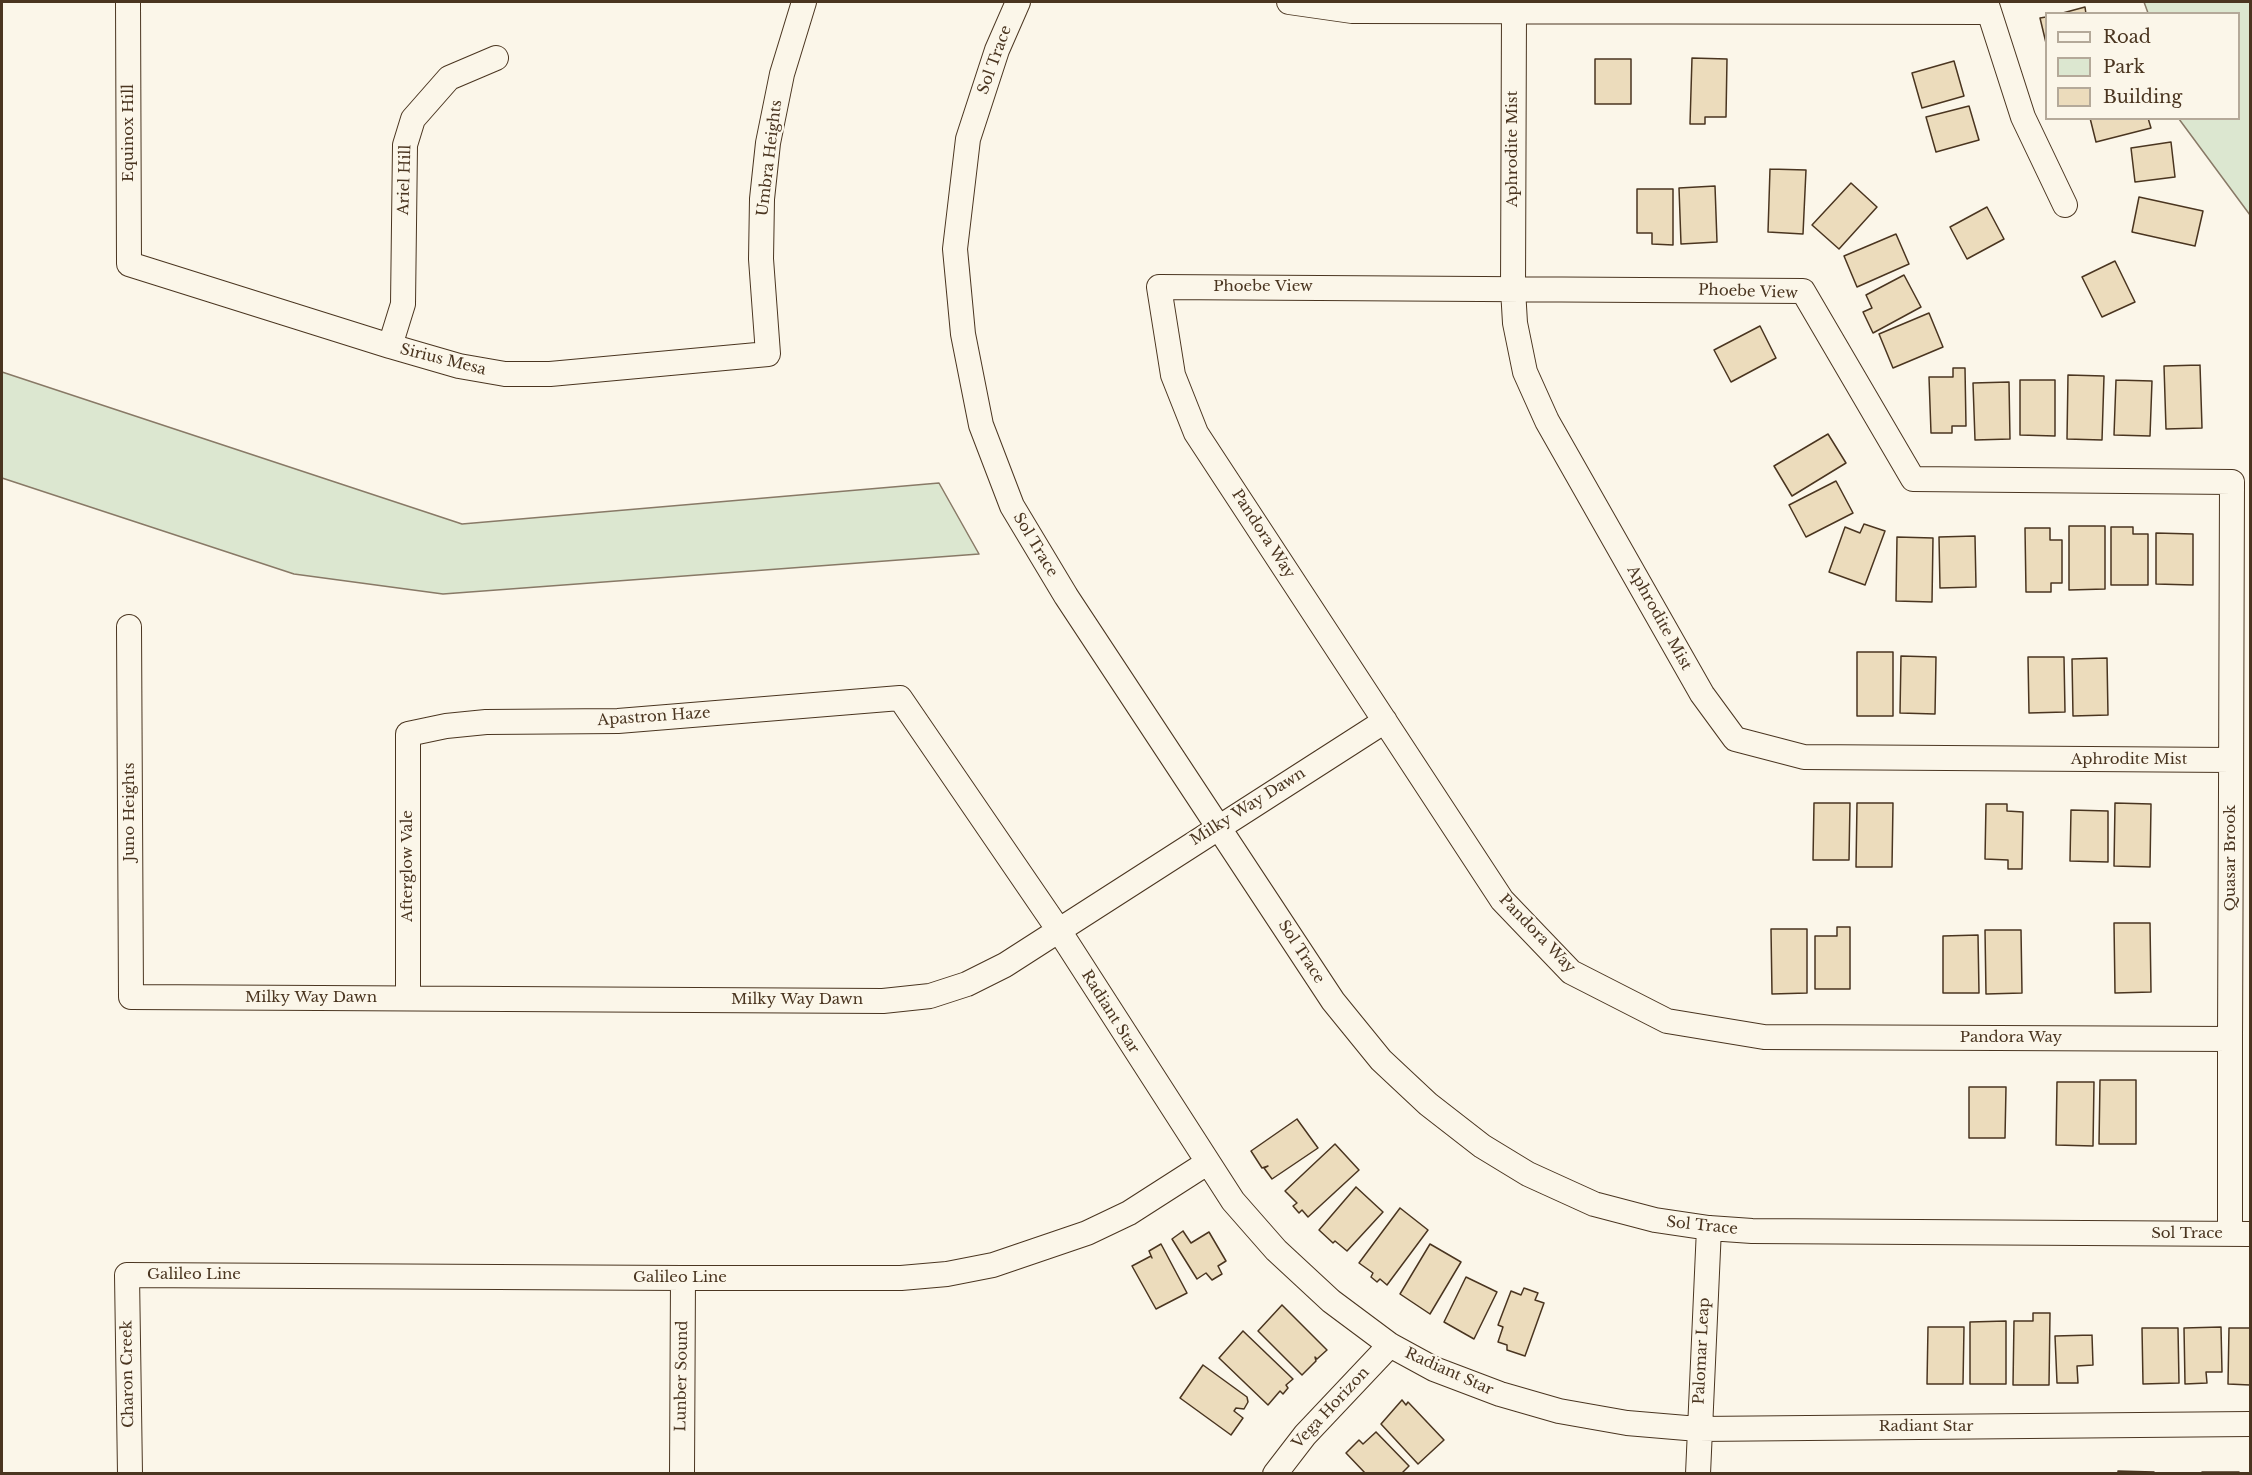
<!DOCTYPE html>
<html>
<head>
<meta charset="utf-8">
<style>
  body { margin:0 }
  #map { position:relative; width:2252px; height:1475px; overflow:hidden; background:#fbf6e9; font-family:"Libre Baskerville",serif }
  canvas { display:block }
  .frame { position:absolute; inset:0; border:3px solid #4a3520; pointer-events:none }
  .legend { position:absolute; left:2045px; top:12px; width:195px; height:108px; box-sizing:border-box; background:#fbf6e9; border:2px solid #b4a999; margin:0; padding:8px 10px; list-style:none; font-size:18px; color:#4a3520 }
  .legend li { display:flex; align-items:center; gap:12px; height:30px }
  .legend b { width:30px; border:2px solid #b4a999 }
</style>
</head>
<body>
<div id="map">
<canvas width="2252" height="1475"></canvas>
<div class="frame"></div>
<ul class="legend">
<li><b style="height:8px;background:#fbf6e9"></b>Road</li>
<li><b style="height:16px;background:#dce7d0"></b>Park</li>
<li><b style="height:16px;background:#ecdcbc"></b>Building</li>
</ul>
</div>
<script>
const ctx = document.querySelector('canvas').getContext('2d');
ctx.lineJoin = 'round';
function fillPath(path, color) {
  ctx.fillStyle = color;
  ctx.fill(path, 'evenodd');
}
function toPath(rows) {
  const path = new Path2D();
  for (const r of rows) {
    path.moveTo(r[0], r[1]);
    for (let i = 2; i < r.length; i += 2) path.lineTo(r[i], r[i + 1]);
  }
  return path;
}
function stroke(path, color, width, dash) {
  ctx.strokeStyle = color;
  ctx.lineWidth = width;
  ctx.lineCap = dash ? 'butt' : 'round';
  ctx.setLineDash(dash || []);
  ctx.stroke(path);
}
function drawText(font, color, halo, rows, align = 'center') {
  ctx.font = font + ' "Libre Baskerville",serif';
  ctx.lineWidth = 4.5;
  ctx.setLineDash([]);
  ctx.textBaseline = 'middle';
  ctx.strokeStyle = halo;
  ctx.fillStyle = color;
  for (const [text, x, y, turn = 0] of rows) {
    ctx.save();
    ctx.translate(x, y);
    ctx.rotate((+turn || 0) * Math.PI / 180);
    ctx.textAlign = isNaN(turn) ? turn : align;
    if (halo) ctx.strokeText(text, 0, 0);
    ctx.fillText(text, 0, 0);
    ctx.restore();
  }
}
const green = toPath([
  [2144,2,2250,2,2250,215,2179,119,2238,118,2238,14,2148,13,2144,2],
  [2,372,462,524,939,483,979,554,443,594,294,574,2,478,2,372]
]);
fillPath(green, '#dce7d0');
stroke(green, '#887966', 1.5);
const building = toPath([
  [2085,7,2086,14,2059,14,2085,7],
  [2046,17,2046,43,2040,18,2046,17],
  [1692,58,1727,59,1726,117,1705,117,1705,124,1690,124,1692,58],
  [1595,59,1631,59,1631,104,1595,104,1595,59],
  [1954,61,1964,96,1922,108,1912,73,1954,61],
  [1969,106,1979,140,1936,152,1926,117,1969,106],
  [2090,118,2148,118,2151,128,2096,142,2090,118],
  [2171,142,2175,177,2135,182,2131,148,2171,142],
  [1770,169,1806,170,1803,234,1768,232,1770,169],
  [1851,183,1877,207,1839,249,1812,225,1851,183],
  [1715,186,1717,242,1681,244,1679,188,1715,186],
  [1637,189,1673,189,1673,245,1652,244,1652,233,1637,233,1637,189],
  [2139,197,2203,211,2195,246,2132,232,2139,197],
  [1987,207,2004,239,1967,259,1950,227,1987,207],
  [1896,234,1909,264,1857,287,1844,256,1896,234],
  [2115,261,2135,302,2102,317,2082,277,2115,261],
  [1904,275,1921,307,1873,333,1863,312,1872,308,1866,295,1904,275],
  [1929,313,1943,347,1893,368,1879,334,1929,313],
  [1760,326,1776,358,1731,382,1714,350,1760,326],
  [2200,365,2202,428,2166,429,2164,366,2200,365],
  [1953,368,1965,368,1966,426,1952,426,1952,433,1931,433,1929,377,1953,377,1953,368],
  [2068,375,2104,376,2102,440,2067,439,2068,375],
  [2020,380,2055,380,2055,436,2020,435,2020,380],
  [2116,380,2152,381,2150,436,2114,435,2116,380],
  [2009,382,2010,439,1975,440,1973,383,2009,382],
  [1828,434,1846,463,1792,496,1774,466,1828,434],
  [1836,481,1853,513,1806,537,1789,505,1836,481],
  [1864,524,1885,531,1865,585,1829,572,1845,527,1860,533,1864,524],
  [2069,526,2105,526,2105,589,2069,590,2069,526],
  [2111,527,2133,527,2133,534,2148,534,2148,585,2111,585,2111,527],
  [2025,528,2050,528,2050,540,2062,540,2062,583,2051,583,2051,592,2026,592,2025,528],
  [2156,533,2193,534,2193,585,2156,584,2156,533],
  [1975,536,1976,587,1940,588,1939,537,1975,536],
  [1897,537,1933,538,1932,602,1896,601,1897,537],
  [1857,652,1893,652,1893,716,1857,716,1857,652],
  [1901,656,1936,657,1935,714,1900,713,1901,656],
  [2028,657,2064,657,2065,712,2029,713,2028,657],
  [2107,658,2108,715,2073,716,2072,659,2107,658],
  [1814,803,1850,803,1849,860,1813,860,1814,803],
  [1857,803,1893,803,1892,867,1856,867,1857,803],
  [2115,803,2151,804,2150,867,2114,866,2115,803],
  [1986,804,2007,804,2007,811,2023,812,2022,869,2008,869,2008,860,1985,859,1986,804],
  [2071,810,2108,811,2108,862,2070,861,2071,810],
  [2114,923,2150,923,2151,992,2115,993,2114,923],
  [1837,927,1850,927,1850,989,1815,989,1815,936,1837,936,1837,927],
  [1771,929,1807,929,1807,993,1772,994,1771,929],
  [1985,930,2021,930,2022,993,1986,994,1985,930],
  [1978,935,1979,993,1943,993,1943,936,1978,935],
  [2100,1080,2136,1080,2136,1144,2099,1144,2100,1080],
  [2057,1082,2094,1082,2093,1146,2056,1145,2057,1082],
  [1969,1087,2006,1087,2005,1138,1969,1138,1969,1087],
  [1297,1119,1318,1148,1272,1179,1264,1168,1268,1166,1262,1168,1251,1151,1297,1119],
  [1335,1144,1359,1170,1308,1217,1302,1210,1299,1213,1293,1206,1297,1203,1285,1191,1335,1144],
  [1356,1187,1383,1212,1347,1251,1335,1241,1333,1243,1319,1230,1356,1187],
  [1400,1208,1428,1230,1387,1285,1380,1279,1377,1282,1371,1277,1373,1273,1359,1263,1400,1208],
  [1183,1231,1191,1243,1209,1232,1226,1261,1218,1266,1222,1274,1212,1280,1206,1273,1197,1279,1172,1239,1183,1231],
  [1161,1244,1187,1293,1156,1309,1132,1266,1151,1256,1152,1258,1149,1251,1161,1244],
  [1430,1244,1461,1262,1430,1314,1400,1294,1430,1244],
  [1466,1277,1497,1292,1474,1339,1444,1322,1466,1277],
  [1524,1288,1538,1293,1535,1300,1544,1303,1525,1356,1507,1350,1507,1345,1498,1342,1503,1327,1498,1325,1511,1291,1521,1295,1524,1288],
  [1282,1305,1327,1350,1317,1359,1315,1357,1316,1361,1302,1375,1258,1331,1282,1305],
  [2033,1313,2050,1313,2049,1385,2013,1385,2014,1321,2033,1321,2033,1313],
  [2006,1321,2006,1384,1970,1384,1970,1322,2006,1321],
  [1928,1327,1964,1327,1963,1384,1927,1384,1928,1327],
  [2221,1327,2222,1372,2206,1372,2207,1383,2185,1384,2184,1328,2221,1327],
  [2142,1328,2178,1328,2179,1383,2143,1384,2142,1328],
  [2229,1328,2250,1328,2250,1385,2228,1384,2229,1328],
  [1243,1331,1293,1379,1286,1385,1288,1388,1283,1394,1280,1391,1268,1405,1219,1358,1243,1331],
  [2092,1335,2093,1365,2077,1366,2078,1383,2057,1383,2055,1336,2092,1335],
  [1203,1365,1247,1397,1248,1402,1244,1409,1236,1408,1234,1411,1243,1418,1231,1435,1180,1398,1203,1365],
  [1402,1400,1406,1405,1408,1402,1444,1440,1418,1464,1381,1424,1402,1400],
  [1376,1432,1409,1466,1401,1474,1366,1474,1346,1453,1359,1440,1363,1444,1376,1432],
  [2118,1471,2154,1472,2154,1474,2118,1474,2118,1471],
  [2202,1472,2239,1472,2239,1474,2202,1474,2202,1472]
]);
fillPath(building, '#ecdcbc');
stroke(building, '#4a3520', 1.5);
const minor = toPath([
  [128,2,129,264,390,346,459,366,505,374,550,374,768,354,761,259,762,199,768,143,782,74,804,2],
  [1018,2,997,50,968,139,955,249,963,334,981,425,1012,506,1066,596,1333,1001,1381,1060,1428,1104,1482,1146,1528,1174,1594,1204,1655,1220,1709,1228,1752,1231,2250,1234],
  [1289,2,1352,11,1987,12],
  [1986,2,2023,117,2065,205],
  [1514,12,1513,289,1515,323,1525,372,1547,421,1702,694,1735,739,1804,757,2231,760],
  [390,346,403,304,405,145,413,119,449,78,496,58],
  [129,627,131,997,883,1001,930,996,967,984,1005,965,1385,721],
  [408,998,408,734,446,726,486,722,618,721,900,698,1058,929,1233,1201,1276,1250,1331,1301,1390,1345,1434,1369,1500,1394,1559,1411,1627,1423,1698,1429,2250,1424],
  [2230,1234,2230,1039,2231,790,2232,482,1913,479,1803,291,1159,287,1173,375,1196,433,1502,900,1571,972,1667,1021,1764,1037,2230,1039],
  [130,1474,127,1275,683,1278,901,1278,947,1274,993,1265,1087,1233,1129,1213,1207,1163],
  [682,1474,683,1278],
  [1275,1474,1305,1435,1390,1345],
  [1698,1474,1709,1228]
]);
stroke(minor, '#4a3520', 26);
stroke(minor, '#fbf6e9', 24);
drawText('15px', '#4a3520', '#fbf6e9', [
  ["Sol Trace",995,60,-70],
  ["Equinox Hill",129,133,-90],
  ["Aphrodite Mist",1513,149,-90],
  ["Umbra Heights",770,158,-83],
  ["Ariel Hill",405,180,-88],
  ["Phoebe View",1263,287],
  ["Phoebe View",1748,292,2],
  ["Sirius Mesa",443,360,14],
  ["Pandora Way",1263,534,57],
  ["Sol Trace",1035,545,59],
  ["Aphrodite Mist",1659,618,61],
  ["Apastron Haze",654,717,-4],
  ["Aphrodite Mist",2129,760],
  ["Milky Way Dawn",1248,807,-32],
  ["Juno Heights",130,812,-90],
  ["Quasar Brook",2231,858,-90],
  ["Afterglow Vale",408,866,-90],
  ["Pandora Way",1537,934,46],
  ["Sol Trace",1301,952,57],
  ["Milky Way Dawn",311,998],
  ["Milky Way Dawn",797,1000],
  ["Radiant Star",1110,1012,58],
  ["Pandora Way",2011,1038],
  ["Sol Trace",1702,1226,6],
  ["Sol Trace",2187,1234],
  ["Galileo Line",194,1275],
  ["Galileo Line",680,1278],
  ["Palomar Leap",1702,1351,-87],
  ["Radiant Star",1449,1372,24],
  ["Charon Creek",128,1374,-91],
  ["Lunber Sound",682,1376,-89],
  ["Vega Horizon",1331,1408,-47],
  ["Radiant Star",1926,1427]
]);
</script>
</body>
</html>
